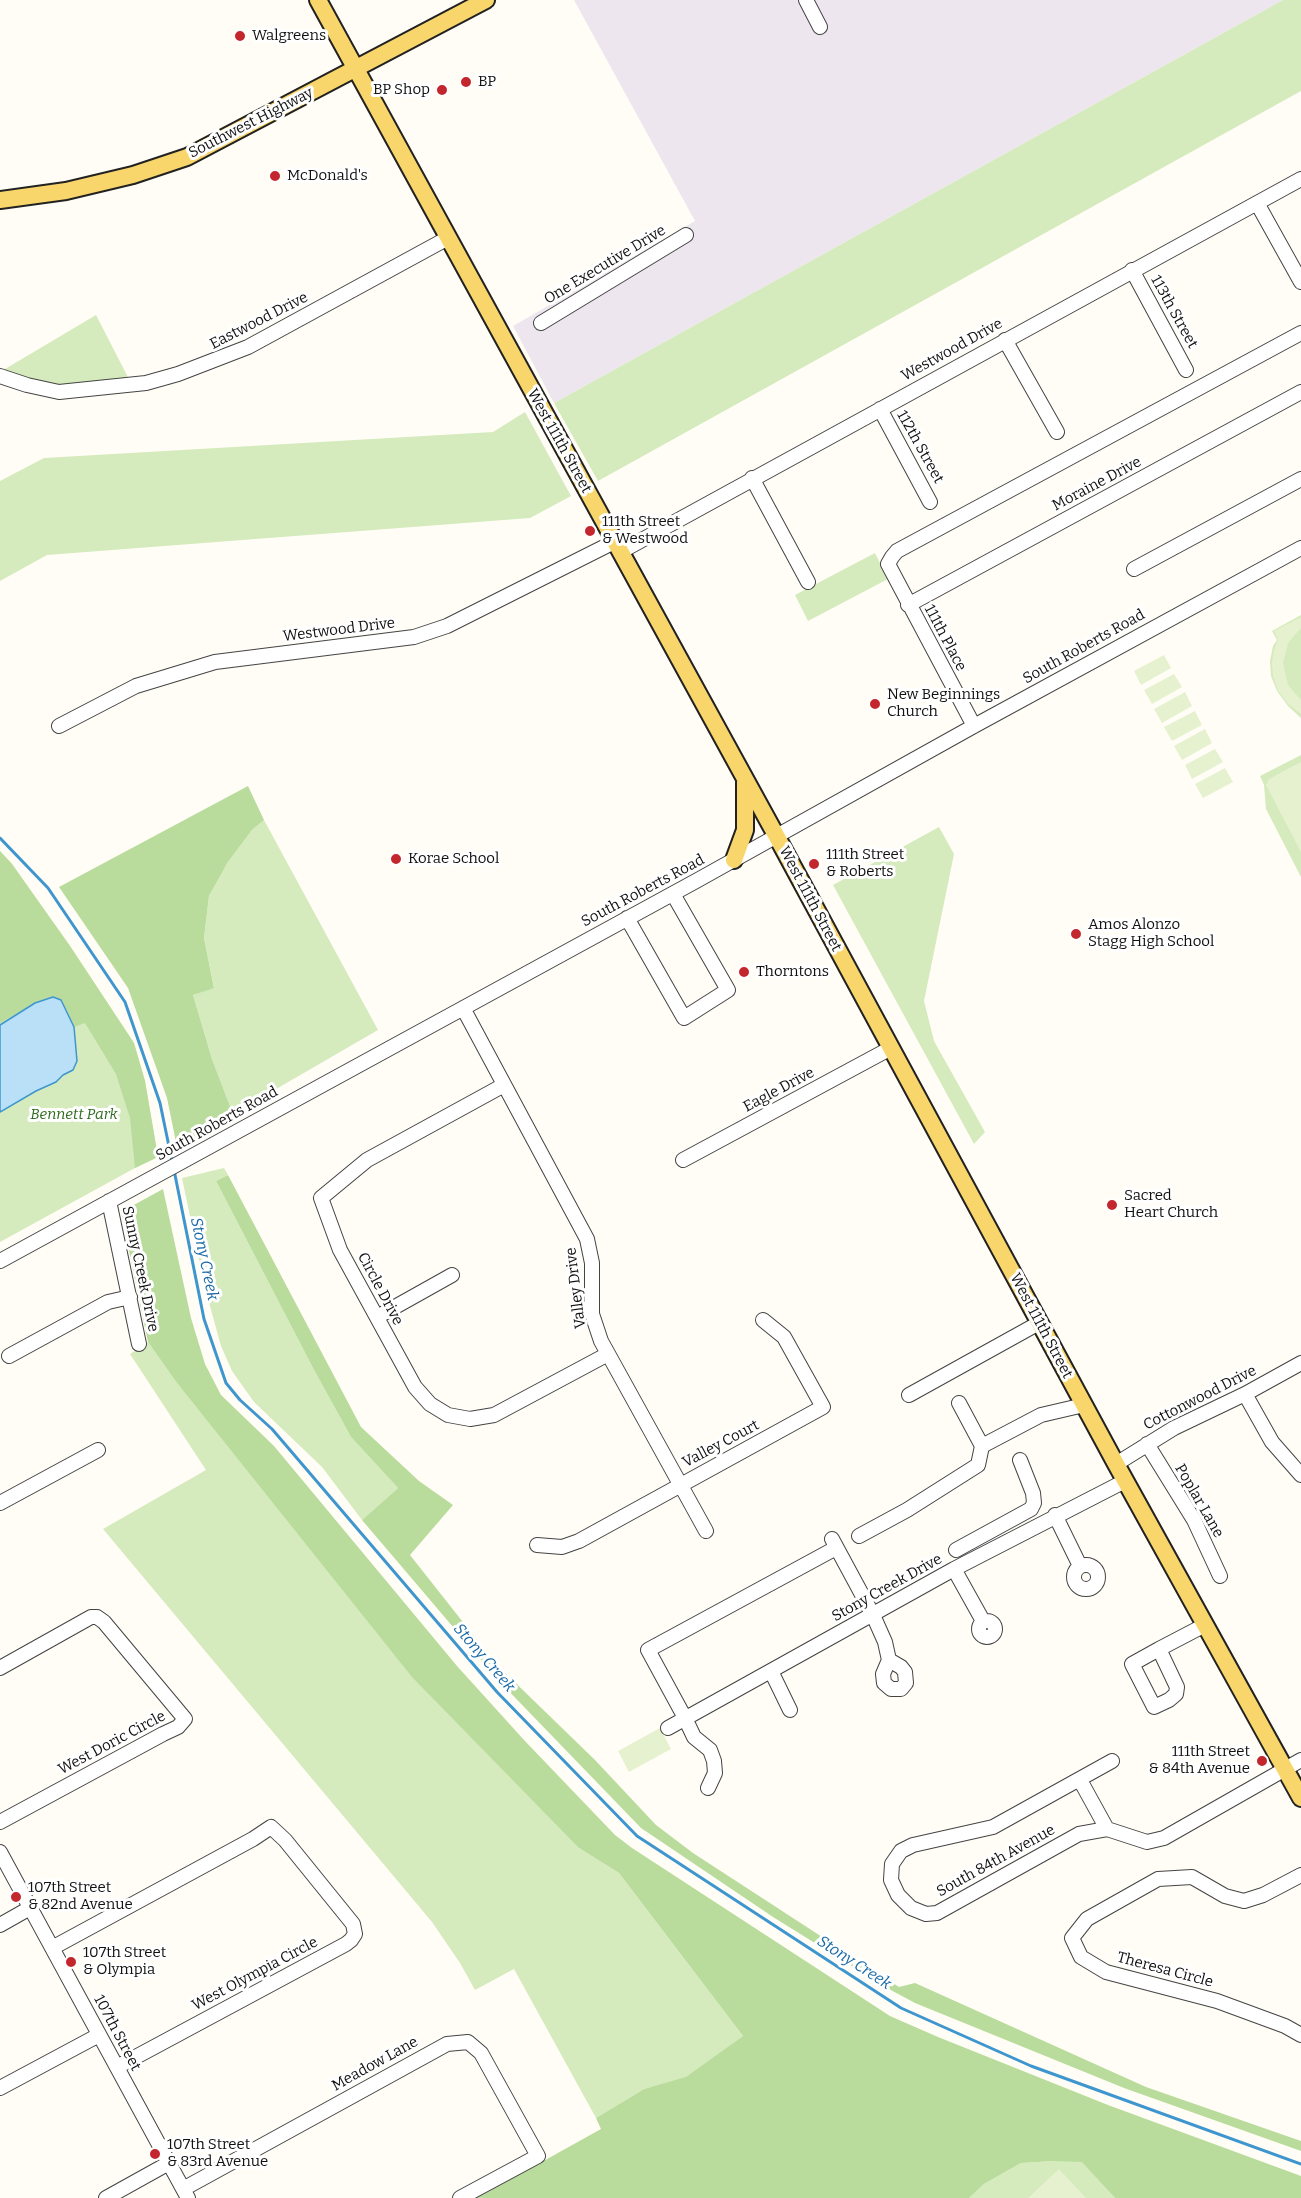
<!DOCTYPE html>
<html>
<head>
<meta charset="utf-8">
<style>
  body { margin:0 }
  canvas { display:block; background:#fffdf5 }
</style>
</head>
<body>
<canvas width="1301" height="2198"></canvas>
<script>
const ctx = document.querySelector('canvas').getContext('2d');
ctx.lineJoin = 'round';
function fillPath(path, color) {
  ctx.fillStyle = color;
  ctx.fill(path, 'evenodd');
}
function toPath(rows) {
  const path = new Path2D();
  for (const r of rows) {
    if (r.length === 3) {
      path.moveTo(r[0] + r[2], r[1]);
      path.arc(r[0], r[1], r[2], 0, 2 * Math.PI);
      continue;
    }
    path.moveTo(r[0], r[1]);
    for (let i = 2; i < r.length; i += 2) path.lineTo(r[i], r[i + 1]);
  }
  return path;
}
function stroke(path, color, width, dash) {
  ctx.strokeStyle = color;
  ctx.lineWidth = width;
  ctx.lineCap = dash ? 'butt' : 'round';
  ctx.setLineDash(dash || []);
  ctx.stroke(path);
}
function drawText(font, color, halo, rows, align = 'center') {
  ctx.font = font + ' Bitter,serif';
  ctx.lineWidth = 6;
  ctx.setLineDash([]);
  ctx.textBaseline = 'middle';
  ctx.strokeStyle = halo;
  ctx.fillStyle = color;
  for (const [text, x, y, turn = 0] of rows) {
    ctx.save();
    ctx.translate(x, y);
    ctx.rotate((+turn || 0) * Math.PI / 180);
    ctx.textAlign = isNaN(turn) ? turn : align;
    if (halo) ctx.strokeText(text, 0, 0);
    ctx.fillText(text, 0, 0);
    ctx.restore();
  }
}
fillPath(toPath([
  [574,0,1283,0,554,403,513,326,695,221]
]), '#eee6ef');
fillPath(toPath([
  [1283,0,1301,0,1301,91,598,481,554,403],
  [96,315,132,385,76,392,0,372],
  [525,412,571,496,530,518,47,555,0,581,0,481,44,458,493,432],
  [875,553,888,579,808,621,795,595],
  [1301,615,1301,718,1288,706,1277,691,1271,676,1270,661,1273,646,1277,640,1272,631],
  [1301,755,1301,877,1266,809,1264,785,1260,776],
  [264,820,378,1030,233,1114,212,1059,193,995,214,987,204,938,209,896,228,862,252,830],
  [939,827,954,854,924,1001,934,1041,985,1132,974,1144,833,885],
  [0,851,12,864,70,946,134,1043,145,1081,158,1157,135,1168,0,1242],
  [224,1168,228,1175,216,1181,314,1370,351,1437,398,1488,362,1520,322,1467,254,1402,232,1371,221,1346,205,1288,182,1178],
  [148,1342,174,1379,579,1848,619,1873,743,2036,686,2078,644,2089,596,2118,514,1969,475,1990,460,1963,432,1922,103,1529,206,1470,130,1354],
  [1054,2161,1082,2161,1115,2198,969,2198,984,2184,1021,2163]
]), '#d5ebbd');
fillPath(toPath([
  [248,786,264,820,252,830,228,862,209,896,204,938,214,988,193,995,212,1059,233,1114,177,1147,167,1098,128,988,59,887],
  [0,851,12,864,70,946,134,1043,145,1081,158,1157,135,1168,130,1118,116,1074,85,1023,74,1027,67,1010,35,1003,0,1023],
  [228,1175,361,1427,419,1481,453,1505,410,1555,496,1664,595,1760,656,1825,693,1853,899,1987,915,1983,1146,2087,1301,2141,1301,2151,1124,2088,915,2003,887,1988,773,1917,641,1828,499,1681,362,1520,398,1488,351,1437,314,1370,216,1181],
  [163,1189,191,1318,205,1364,221,1395,274,1446,457,1666,524,1740,615,1835,632,1848,890,2016,938,2037,1108,2105,1301,2176,1301,2198,1115,2198,1082,2162,1054,2161,1021,2163,984,2184,969,2198,477,2198,601,2129,596,2118,644,2089,686,2077,743,2036,619,1873,579,1848,412,1677,174,1379,148,1342,121,1212]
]), '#b9dc9c');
fillPath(toPath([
  [1301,617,1301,628,1288,643,1283,663,1288,685,1301,700,1301,714,1288,704,1278,691,1273,676,1272,663,1274,650,1278,640,1274,631],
  [1164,655,1171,668,1141,685,1134,671],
  [1174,674,1182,687,1152,704,1144,690],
  [1185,692,1192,706,1162,723,1154,709],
  [1195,711,1202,725,1172,741,1164,727],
  [1205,729,1212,743,1182,760,1174,746],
  [1215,749,1223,762,1192,779,1185,765],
  [1301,762,1301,852,1266,785,1269,779],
  [1225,768,1233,782,1203,798,1195,784],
  [660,1728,671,1749,629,1772,618,1751],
  [1059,2169,1086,2198,1028,2198]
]), '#e6f2cf');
const water = toPath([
  [53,997,61,1000,74,1027,77,1061,73,1070,63,1075,56,1082,36,1091,0,1112,0,1025,35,1003,53,997]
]);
fillPath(water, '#b9e0f7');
stroke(water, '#3f96cf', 1.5);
stroke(toPath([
  [0,838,48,888,125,1002,160,1103,172,1161],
  [174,1170,204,1319,226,1383,240,1400,272,1429,497,1692,637,1836,901,2008,1031,2066,1301,2164]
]), '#3f96cf', 3);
const minor = toPath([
  [806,0,820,27],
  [1257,203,1301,282],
  [1132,270,1186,370],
  [541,323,686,235],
  [1005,340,1057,432],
  [0,376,27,385,59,392,146,383,178,374,248,347,448,238],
  [880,409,930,502],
  [752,478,808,582],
  [620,552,1301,179],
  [1134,569,1301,479],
  [908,605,1301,392],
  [59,726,136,686,215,662,414,637,447,626,614,542],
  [974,726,888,564,892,557,897,551,1301,333],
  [627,918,684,1018,728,990,673,894],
  [463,1008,587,1239,592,1263,592,1314,601,1341,706,1531],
  [504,1085,367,1160,321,1198,340,1250,415,1387,430,1404,448,1415,470,1419,494,1415,608,1354],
  [683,1160,891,1048],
  [109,1201,139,1344],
  [0,1261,696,881,974,726,1301,548],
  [377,1317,452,1275],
  [9,1356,108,1302,130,1297],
  [1245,1394,1272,1442,1301,1475],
  [909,1395,1039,1323],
  [959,1403,982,1446],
  [1147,1444,1194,1520,1220,1576],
  [1116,1464,1174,1428,1245,1394,1301,1363],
  [0,1503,98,1450],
  [1055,1515,1080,1566],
  [859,1536,907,1510,978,1465,982,1446,1041,1415,1084,1405],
  [832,1539,873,1615,885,1642,889,1660,883,1674,884,1683,891,1689,901,1689,906,1683,905,1672,901,1667,889,1660],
  [537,1545,562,1547,579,1541,823,1407,784,1337,763,1320],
  [956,1550,1031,1509,1034,1503,1033,1493,1020,1460],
  [1086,1577,12],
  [954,1569,983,1621],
  [987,1629,8],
  [1159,1649,1177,1687,1176,1694,1169,1700,1154,1707,1132,1664,1159,1649,1205,1625],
  [0,1668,91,1617,97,1617,104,1622,185,1719,178,1727,163,1734,0,1822],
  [771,1671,790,1710],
  [668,1728,954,1569,1125,1481],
  [1112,1761,993,1827,913,1845,901,1851,892,1864,891,1880,898,1895,911,1908,926,1914,937,1913,1079,1834,1107,1829,1147,1842,1164,1838,1301,1760],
  [1080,1780,1107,1829],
  [708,1788,715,1773,714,1761,710,1750,694,1737,685,1718,648,1650,836,1548],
  [0,1852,188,2198],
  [1301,1875,1263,1895,1244,1901,1225,1896,1192,1877,1158,1879,1087,1919,1072,1938,1081,1957,1106,1972,1217,2001,1285,2026,1301,2035],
  [0,1925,30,1908],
  [52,1948,253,1839,271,1827,285,1840,353,1924,355,1934,351,1940,346,1944,117,2067],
  [0,2088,99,2035],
  [183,2189,447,2044,468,2042,481,2053,538,2156,460,2198],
  [106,2198,169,2163]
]);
const major = toPath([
  [318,0,777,837,1116,1464,1301,1798],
  [0,200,66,191,133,175,187,157,486,0],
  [734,860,745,830,745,782]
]);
stroke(minor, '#444', 16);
stroke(major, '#222', 20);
stroke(minor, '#fff', 14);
stroke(major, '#f9d66b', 16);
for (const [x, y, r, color] of [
  [240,36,6,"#c4262e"],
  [466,82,6,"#c4262e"],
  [442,90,6,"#c4262e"],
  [275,176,6,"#c4262e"],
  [590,531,6,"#c4262e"],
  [875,704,6,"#c4262e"],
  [396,859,6,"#c4262e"],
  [814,864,6,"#c4262e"],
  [1076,934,6,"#c4262e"],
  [744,972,6,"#c4262e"],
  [1112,1205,6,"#c4262e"],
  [1262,1761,6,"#c4262e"],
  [16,1897,6,"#c4262e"],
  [71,1962,6,"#c4262e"],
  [155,2154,6,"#c4262e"]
]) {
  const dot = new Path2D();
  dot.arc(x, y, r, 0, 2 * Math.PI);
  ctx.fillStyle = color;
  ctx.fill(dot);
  stroke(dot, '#fff', 2);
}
drawText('15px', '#111', '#fff', [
  ["Walgreens",252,36],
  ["BP",478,82],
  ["BP Shop",430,90,"right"],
  ["McDonald's",287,176],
  ["111th Street",602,522],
  ["& Westwood",602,539],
  ["New Beginnings",887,695],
  ["Church",887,712],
  ["111th Street",826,855],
  ["& Roberts",826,872],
  ["Korae School",408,859],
  ["Amos Alonzo",1088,925],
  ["Stagg High School",1088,942],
  ["Thorntons",756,972],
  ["Sacred",1124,1196],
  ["Heart Church",1124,1213],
  ["111th Street",1250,1752,"right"],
  ["& 84th Avenue",1250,1769,"right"],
  ["107th Street",28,1888],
  ["& 82nd Avenue",28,1905],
  ["107th Street",83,1953],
  ["& Olympia",83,1970],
  ["107th Street",167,2145],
  ["& 83rd Avenue",167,2162]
], 'left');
drawText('15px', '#111', '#fff', [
  ["Southwest Highway",251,123,-27],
  ["One Executive Drive",605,265,-31],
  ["113th Street",1174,312,61],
  ["Eastwood Drive",259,321,-27],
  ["Westwood Drive",952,350,-29],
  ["West 111th Street",559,441,61],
  ["112th Street",920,447,61],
  ["Moraine Drive",1097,484,-28],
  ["Westwood Drive",339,630,-7],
  ["111th Place",945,638,62],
  ["South Roberts Road",1084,647,-29],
  ["South Roberts Road",643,891,-28],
  ["West 111th Street",810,899,62],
  ["Eagle Drive",779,1090,-28],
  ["South Roberts Road",217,1124,-29],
  ["Sunny Creek Drive",140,1269,78],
  ["Valley Drive",576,1288,-97],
  ["Circle Drive",380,1289,62],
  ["West 111th Street",1041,1326,62],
  ["Cottonwood Drive",1200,1398,-27],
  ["Valley Court",721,1444,-28],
  ["Poplar Lane",1199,1501,60],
  ["Stony Creek Drive",887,1588,-29],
  ["West Doric Circle",112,1743,-28],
  ["South 84th Avenue",996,1861,-29],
  ["Theresa Circle",1165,1970,15],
  ["West Olympia Circle",255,1974,-28],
  ["107th Street",117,2033,62],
  ["Meadow Lane",375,2064,-29]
]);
drawText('italic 15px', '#2f6b1f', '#fff', [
  ["Bennett Park",74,1115]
]);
drawText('italic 16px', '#1768a6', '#fff', [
  ["Stony Creek",204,1259,78],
  ["Stony Creek",484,1658,49],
  ["Stony Creek",854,1963,33]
]);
</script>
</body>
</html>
